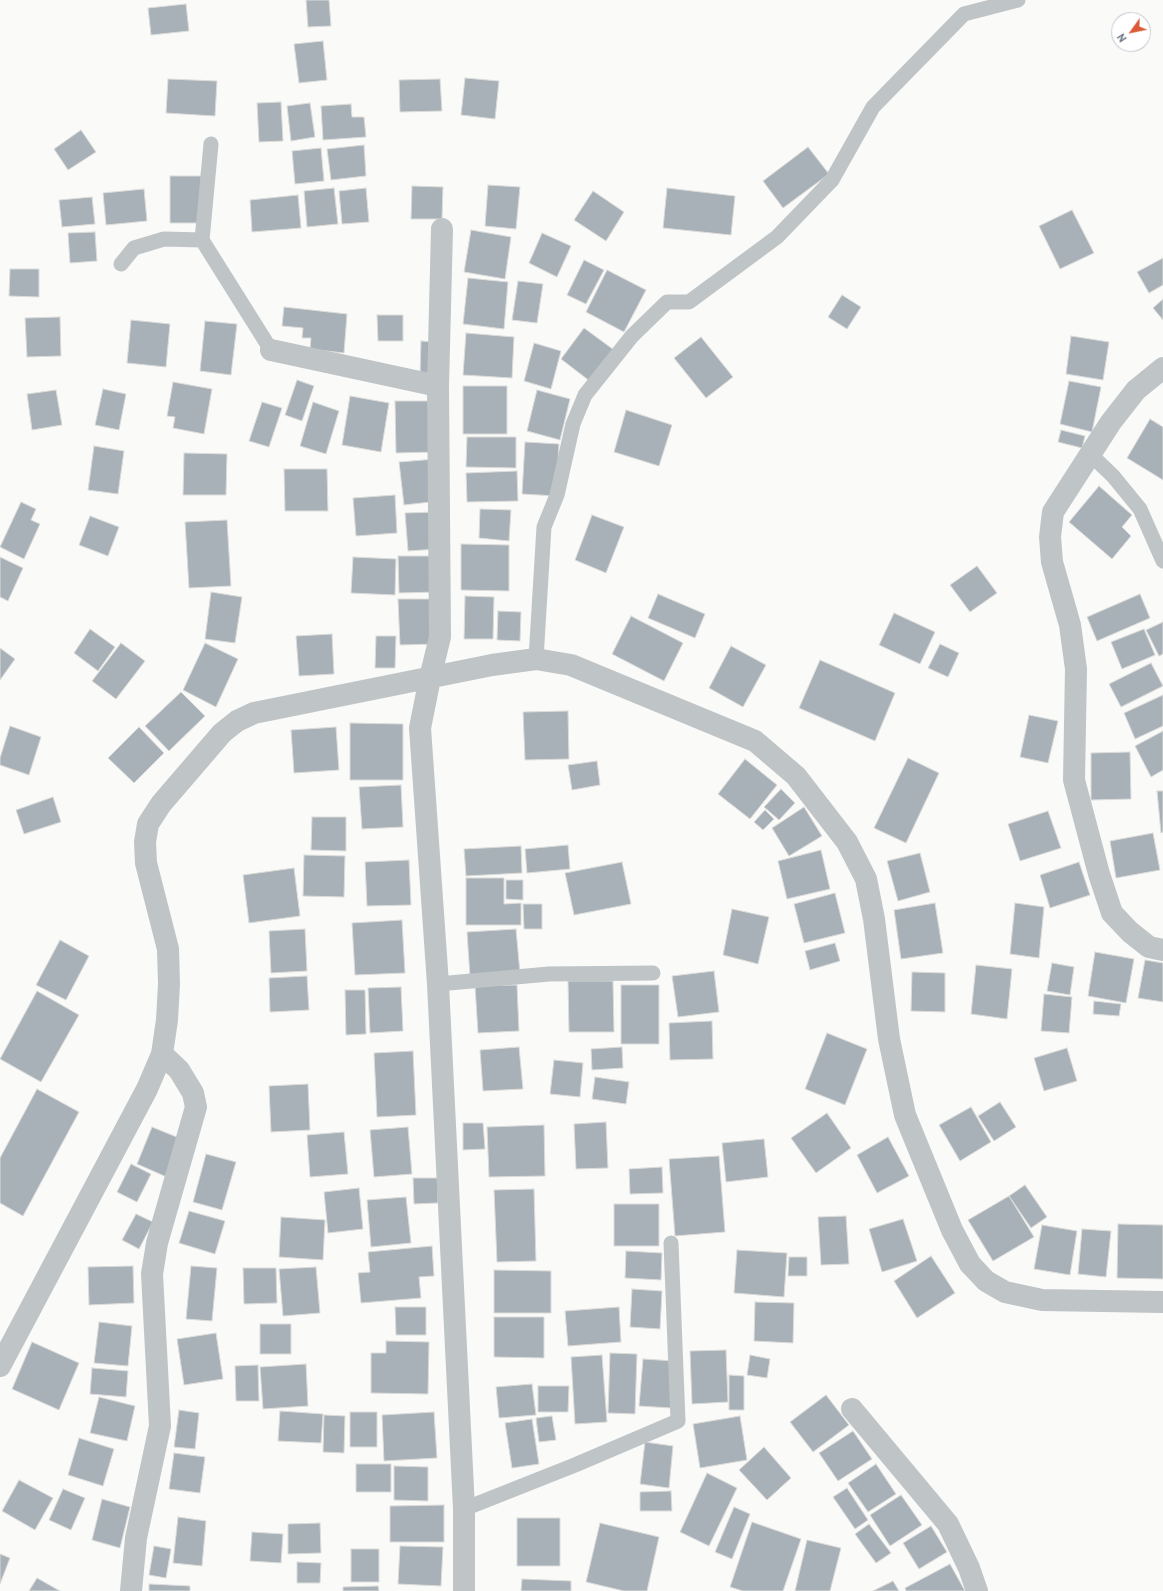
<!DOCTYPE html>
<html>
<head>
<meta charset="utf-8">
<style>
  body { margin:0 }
  #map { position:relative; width:1163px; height:1591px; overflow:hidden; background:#fafaf8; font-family:"PT Sans",sans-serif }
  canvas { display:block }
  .north { position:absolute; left:1111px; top:12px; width:40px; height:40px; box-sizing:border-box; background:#fff; border:1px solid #c2c8cd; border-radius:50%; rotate:237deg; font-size:11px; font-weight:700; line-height:16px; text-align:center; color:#667681 }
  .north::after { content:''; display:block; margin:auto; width:14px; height:18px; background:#da5937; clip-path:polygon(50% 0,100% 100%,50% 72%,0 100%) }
</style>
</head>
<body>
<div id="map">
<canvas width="1163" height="1591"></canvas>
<div class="north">N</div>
</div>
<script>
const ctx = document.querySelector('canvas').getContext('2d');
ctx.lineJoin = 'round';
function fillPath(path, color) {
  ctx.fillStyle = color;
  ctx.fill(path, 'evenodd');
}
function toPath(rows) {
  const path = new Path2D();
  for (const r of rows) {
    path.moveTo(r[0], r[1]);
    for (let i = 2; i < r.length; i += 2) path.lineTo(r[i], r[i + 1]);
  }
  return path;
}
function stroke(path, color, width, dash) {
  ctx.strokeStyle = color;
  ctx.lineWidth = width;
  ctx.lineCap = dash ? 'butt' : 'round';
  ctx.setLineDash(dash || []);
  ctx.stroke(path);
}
const building = toPath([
  [306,0,329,0,331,26,308,27,306,0],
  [186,4,189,31,151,35,148,8,186,4],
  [323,41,327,80,299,83,294,44,323,41],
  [465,78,499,81,495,119,461,115,465,78],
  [168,79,217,81,215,116,166,113,168,79],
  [440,79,442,111,400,112,399,80,440,79],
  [281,102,283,141,259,142,257,103,281,102],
  [310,103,315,137,291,141,287,106,310,103],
  [351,104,352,117,364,117,366,137,323,140,321,106,351,104],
  [81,130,96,152,68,170,54,149,81,130],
  [364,145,366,176,331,180,327,149,364,145],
  [808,147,829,174,783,208,763,181,808,147],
  [321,148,324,181,295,184,292,151,321,148],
  [170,176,207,176,206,223,170,223,170,176],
  [488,185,520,187,516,229,485,226,488,185],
  [412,186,443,187,442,219,411,219,412,186],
  [334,188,338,224,307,227,304,191,334,188],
  [366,188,369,222,342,224,339,191,366,188],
  [667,188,735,196,731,235,663,228,667,188],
  [144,189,147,221,106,225,103,193,144,189],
  [593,191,624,212,606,241,574,220,593,191],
  [298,195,301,228,252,232,250,200,298,195],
  [92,197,95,224,62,227,59,200,92,197],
  [1072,210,1094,253,1060,269,1039,226,1072,210],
  [471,230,511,237,505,279,464,272,471,230],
  [95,232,97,261,70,263,68,233,95,232],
  [542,233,571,246,557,277,529,263,542,233],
  [1163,258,1163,285,1149,293,1137,272,1163,258],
  [584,260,604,270,586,304,567,295,584,260],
  [10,269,39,269,39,297,9,296,10,269],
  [607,270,646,290,624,332,586,312,607,270],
  [468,278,508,282,504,329,463,324,468,278],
  [518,281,543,284,537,323,512,320,518,281],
  [842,295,861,307,847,329,828,317,842,295],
  [1163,299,1163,320,1153,308,1163,299],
  [284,307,347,314,344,353,310,349,311,338,302,338,303,328,282,326,284,307],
  [377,315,403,315,403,341,378,341,377,315],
  [60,317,61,356,27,357,25,318,60,317],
  [131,320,170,324,166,367,127,363,131,320],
  [205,321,237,324,231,375,200,371,205,321],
  [584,328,614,350,591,382,561,359,584,328],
  [466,333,514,337,512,378,463,375,466,333],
  [1071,336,1109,342,1103,380,1066,374,1071,336],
  [701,337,733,377,706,398,674,358,701,337],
  [421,341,435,342,434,378,420,377,421,341],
  [534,343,561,351,551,389,524,381,534,343],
  [297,380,314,386,302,421,285,415,297,380],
  [1069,381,1101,387,1092,432,1060,424,1069,381],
  [173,382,212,389,204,434,173,428,175,417,167,416,173,382],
  [463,386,507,386,507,434,463,434,463,386],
  [103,389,126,394,119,430,95,425,103,389],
  [56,390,62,425,32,430,27,394,56,390],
  [537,390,570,399,560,440,527,431,537,390],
  [350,396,389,403,381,452,342,445,350,396],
  [395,401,435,401,435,452,396,453,395,401],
  [262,402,282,408,269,447,249,441,262,402],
  [313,402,339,411,326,454,300,446,313,402],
  [626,410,672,425,659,466,614,452,626,410],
  [1150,419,1163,427,1163,480,1127,458,1150,419],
  [1061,430,1085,436,1082,448,1058,442,1061,430],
  [467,437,516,437,516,468,466,467,467,437],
  [525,442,559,444,556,496,522,494,525,442],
  [94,446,124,451,118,494,88,490,94,446],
  [184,453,227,454,226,495,183,495,184,453],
  [436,459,440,501,404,505,399,462,436,459],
  [284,469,327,469,328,511,285,511,284,469],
  [517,471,518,501,467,502,466,473,517,471],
  [1099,486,1132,515,1122,527,1131,536,1112,559,1069,522,1099,486],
  [395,495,397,533,356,536,353,498,395,495],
  [21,502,36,509,31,520,40,524,24,559,0,547,21,502],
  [480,509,511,510,509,541,479,538,480,509],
  [436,512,438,549,408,551,405,513,436,512],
  [592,515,624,527,606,573,575,560,592,515],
  [90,516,119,527,108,556,79,545,90,516],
  [227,520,231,586,189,588,185,522,227,520],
  [461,544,509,545,509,591,461,590,461,544],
  [398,556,437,556,437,592,399,593,398,556],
  [0,557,23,568,8,601,0,597,0,557],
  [353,557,396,559,395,595,351,593,353,557],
  [977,566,997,593,970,612,950,585,977,566],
  [211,592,242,597,235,643,205,639,211,592],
  [658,594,705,614,695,638,648,618,658,594],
  [1140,594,1150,618,1097,641,1087,617,1140,594],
  [465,596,494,597,493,639,464,639,465,596],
  [398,599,434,599,436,644,400,645,398,599],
  [498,611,521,612,520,641,497,640,498,611],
  [894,613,935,632,920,664,879,645,894,613],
  [631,616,683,643,664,681,612,654,631,616],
  [1163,622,1163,654,1159,656,1146,630,1163,622],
  [90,629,115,647,98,671,74,653,90,629],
  [1144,629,1155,655,1122,669,1111,642,1144,629],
  [332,634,334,674,299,676,296,636,332,634],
  [376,636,396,636,395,668,375,668,376,636],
  [121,643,145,661,116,699,92,681,121,643],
  [205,643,238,659,216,707,183,690,205,643],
  [940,644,959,653,948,677,928,668,940,644],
  [731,646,766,665,743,707,709,688,731,646],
  [0,648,15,659,0,680,0,648],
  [820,660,895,693,875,741,799,708,820,660],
  [1151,663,1163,686,1121,707,1109,684,1151,663],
  [181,692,205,716,169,751,145,726,181,692],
  [1163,695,1163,726,1135,739,1124,713,1163,695],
  [568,711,569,759,525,760,523,712,568,711],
  [1029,715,1058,721,1048,763,1020,757,1029,715],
  [350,723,403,724,403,780,350,780,350,723],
  [10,726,41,737,29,775,0,765,0,758,10,726],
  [139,727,164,753,134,783,108,758,139,727],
  [336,727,339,770,294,773,291,730,336,727],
  [1163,731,1163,770,1151,777,1135,746,1163,731],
  [1130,752,1131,799,1091,800,1091,753,1130,752],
  [908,758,939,773,906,843,874,828,908,758],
  [745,759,777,785,750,819,718,794,745,759],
  [597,761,600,785,572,790,568,765,597,761],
  [401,785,403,827,362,829,359,787,401,785],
  [781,789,795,803,779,820,764,807,781,789],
  [1157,791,1163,791,1163,832,1161,833,1157,791],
  [53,797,61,822,24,834,16,810,53,797],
  [804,807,822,836,789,856,772,828,804,807],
  [765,810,774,819,763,830,754,822,765,810],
  [1048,811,1061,848,1020,861,1008,824,1048,811],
  [312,817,346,817,346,851,311,850,312,817],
  [1153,833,1160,870,1116,878,1110,841,1153,833],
  [568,845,570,869,527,873,525,849,568,845],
  [521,846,522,873,466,876,464,849,521,846],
  [821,850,830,889,787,899,778,861,821,850],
  [920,853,930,892,898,901,887,861,920,853],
  [304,855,345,856,344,897,303,896,304,855],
  [409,860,411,905,367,906,365,862,409,860],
  [622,862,631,904,574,915,565,873,622,862],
  [1079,862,1090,895,1050,908,1040,875,1079,862],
  [294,868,300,916,249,923,243,875,294,868],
  [466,878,504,878,504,904,521,903,521,925,466,925,466,878],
  [506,880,523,880,523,900,506,899,506,880],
  [835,893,845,933,804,943,794,904,835,893],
  [935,903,943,953,901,959,894,910,935,903],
  [1015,903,1044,907,1039,958,1010,954,1015,903],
  [523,904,542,904,542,929,524,929,523,904],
  [732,909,769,917,758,964,723,955,732,909],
  [402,920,405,973,355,975,352,923,402,920],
  [305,929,307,971,271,973,269,931,305,929],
  [516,929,520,973,470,977,467,932,516,929],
  [60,940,89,956,66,1000,36,985,60,940],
  [835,943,840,961,810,970,805,951,835,943],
  [1095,952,1134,959,1126,1003,1088,996,1095,952],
  [1145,960,1163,963,1163,1002,1138,998,1145,960],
  [1052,963,1074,967,1070,995,1047,991,1052,963],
  [976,965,1012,969,1007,1019,971,1014,976,965],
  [714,971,719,1012,678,1017,672,976,714,971],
  [912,972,945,973,945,1012,911,1011,912,972],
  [307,976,309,1010,270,1012,269,978,307,976],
  [568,981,613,981,614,1032,569,1032,568,981],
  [517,985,519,1031,478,1033,475,986,517,985],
  [621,985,659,985,659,1044,621,1044,621,985],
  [401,987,403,1031,370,1033,368,988,401,987],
  [345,990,365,990,366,1034,346,1035,345,990],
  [37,991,79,1015,41,1082,0,1059,37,991],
  [1044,994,1072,997,1069,1033,1041,1031,1044,994],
  [1094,1001,1121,1004,1119,1016,1093,1014,1094,1001],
  [712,1021,713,1059,670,1060,669,1023,712,1021],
  [827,1033,867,1049,845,1105,805,1089,827,1033],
  [519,1047,523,1089,483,1091,480,1050,519,1047],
  [622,1047,623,1068,592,1070,591,1049,622,1047],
  [1067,1048,1077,1081,1044,1091,1034,1058,1067,1048],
  [413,1051,416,1115,377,1117,374,1053,413,1051],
  [554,1060,583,1063,580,1097,550,1094,554,1060],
  [595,1077,629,1082,626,1104,592,1099,595,1077],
  [308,1084,310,1130,271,1132,269,1086,308,1084],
  [37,1089,79,1112,23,1216,0,1203,0,1158,37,1089],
  [1000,1102,1016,1127,994,1141,978,1116,1000,1102],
  [971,1107,991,1142,960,1161,939,1125,971,1107],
  [827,1113,851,1148,816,1173,791,1138,827,1113],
  [606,1122,608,1168,576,1169,574,1124,606,1122],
  [463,1123,483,1123,485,1149,463,1150,463,1123],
  [544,1125,545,1176,489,1177,487,1127,544,1125],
  [152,1127,184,1140,169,1178,137,1164,152,1127],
  [408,1127,412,1174,374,1177,370,1130,408,1127],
  [344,1132,348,1174,310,1177,307,1135,344,1132],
  [888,1137,909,1176,877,1193,857,1155,888,1137],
  [764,1139,768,1177,726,1182,722,1143,764,1139],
  [206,1154,236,1162,222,1210,193,1202,206,1154],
  [719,1156,725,1232,675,1236,669,1159,719,1156],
  [131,1164,151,1174,137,1202,117,1192,131,1164],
  [662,1167,663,1193,630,1194,629,1169,662,1167],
  [413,1178,438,1178,438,1203,414,1204,413,1178],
  [1025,1185,1047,1217,1031,1228,1009,1196,1025,1185],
  [359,1188,363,1229,328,1233,324,1192,359,1188],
  [534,1189,536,1261,497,1262,494,1190,534,1189],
  [1009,1196,1034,1237,993,1261,968,1220,1009,1196],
  [406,1197,411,1243,371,1247,367,1200,406,1197],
  [614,1204,659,1204,659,1246,614,1246,614,1204],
  [189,1211,225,1221,215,1254,179,1243,189,1211],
  [136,1214,153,1222,139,1249,122,1240,136,1214],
  [846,1216,849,1264,821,1265,818,1217,846,1216],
  [281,1217,325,1220,323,1260,279,1257,281,1217],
  [903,1219,917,1261,882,1272,869,1229,903,1219],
  [1118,1224,1163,1225,1163,1279,1117,1278,1118,1224],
  [1042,1225,1077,1231,1070,1275,1034,1269,1042,1225],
  [1082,1229,1111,1231,1106,1277,1078,1274,1082,1229],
  [432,1246,434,1276,419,1277,421,1298,361,1303,358,1273,370,1272,368,1252,432,1246],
  [737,1250,787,1253,784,1297,734,1293,737,1250],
  [626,1251,662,1253,661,1280,625,1278,626,1251],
  [931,1256,955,1293,917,1318,894,1281,931,1256],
  [789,1257,807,1257,807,1276,788,1276,789,1257],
  [133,1266,134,1303,89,1305,88,1267,133,1266],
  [191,1266,217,1268,212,1321,186,1319,191,1266],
  [316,1267,320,1313,283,1316,279,1269,316,1267],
  [243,1268,276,1268,277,1303,244,1304,243,1268],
  [494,1270,551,1271,551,1313,494,1313,494,1270],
  [632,1289,662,1291,660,1329,630,1327,632,1289],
  [755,1302,794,1303,793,1343,754,1341,755,1302],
  [395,1307,426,1307,426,1335,396,1335,395,1307],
  [619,1307,621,1342,568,1346,565,1311,619,1307],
  [494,1317,544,1317,544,1358,494,1357,494,1317],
  [99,1322,132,1326,128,1366,94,1363,99,1322],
  [260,1324,291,1324,291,1354,260,1354,260,1324],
  [216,1333,223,1379,184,1385,177,1339,216,1333],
  [386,1341,429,1342,428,1394,371,1393,371,1353,386,1353,386,1341],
  [32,1342,79,1363,59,1410,12,1389,32,1342],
  [726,1350,728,1402,692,1404,690,1351,726,1350],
  [610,1353,637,1354,635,1414,608,1413,610,1353],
  [602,1355,607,1422,575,1424,571,1357,602,1355],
  [750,1355,770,1359,767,1378,747,1375,750,1355],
  [643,1359,675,1361,671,1408,639,1406,643,1359],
  [306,1364,308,1406,263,1409,260,1367,306,1364],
  [258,1365,259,1401,236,1401,235,1366,258,1365],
  [92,1368,128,1371,126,1397,90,1394,92,1368],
  [729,1375,744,1376,744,1410,729,1410,729,1375],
  [532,1384,536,1415,499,1418,496,1387,532,1384],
  [538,1386,569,1386,568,1412,538,1412,538,1386],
  [826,1395,849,1425,813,1452,790,1422,826,1395],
  [99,1397,135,1406,127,1441,90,1433,99,1397],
  [179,1410,199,1413,195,1449,174,1447,179,1410],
  [280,1411,323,1414,321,1443,278,1441,280,1411],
  [350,1412,377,1412,377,1447,350,1447,350,1412],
  [434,1412,437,1458,384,1461,382,1415,434,1412],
  [324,1415,345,1416,344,1453,323,1452,324,1415],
  [552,1416,556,1440,539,1442,536,1418,552,1416],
  [740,1416,747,1460,700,1468,693,1424,740,1416],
  [532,1419,539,1464,512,1468,505,1423,532,1419],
  [853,1431,872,1459,838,1481,819,1453,853,1431],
  [79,1438,114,1449,103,1486,68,1475,79,1438],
  [645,1442,673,1446,669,1488,640,1484,645,1442],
  [764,1447,791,1478,767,1500,739,1470,764,1447],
  [174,1453,205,1457,200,1493,169,1489,174,1453],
  [356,1464,391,1464,391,1492,356,1492,356,1464],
  [876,1464,896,1494,868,1512,848,1483,876,1464],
  [394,1466,428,1467,428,1501,394,1500,394,1466],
  [707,1473,737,1488,709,1546,680,1532,707,1473],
  [19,1480,53,1498,35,1530,2,1511,19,1480],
  [847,1488,868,1520,855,1529,833,1497,847,1488],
  [63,1489,85,1498,71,1530,49,1520,63,1489],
  [671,1491,672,1511,640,1511,640,1492,671,1491],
  [901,1495,922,1525,890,1546,870,1515,901,1495],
  [102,1499,130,1507,120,1548,92,1540,102,1499],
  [444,1505,444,1542,390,1542,390,1506,444,1505],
  [734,1507,750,1514,732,1559,715,1552,734,1507],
  [178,1517,206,1521,202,1566,173,1563,178,1517],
  [517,1518,560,1518,560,1566,517,1566,517,1518],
  [752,1522,801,1539,783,1591,743,1591,730,1587,752,1522],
  [320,1523,321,1553,288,1554,288,1524,320,1523],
  [600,1523,659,1537,647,1591,624,1591,586,1582,600,1523],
  [869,1524,891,1553,876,1563,855,1534,869,1524],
  [931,1526,947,1552,919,1569,903,1543,931,1526],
  [252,1532,283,1534,281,1563,250,1561,252,1532],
  [807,1540,841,1548,830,1591,795,1591,807,1540],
  [154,1546,171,1549,166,1578,149,1575,154,1546],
  [400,1546,443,1547,441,1586,398,1584,400,1546],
  [351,1549,379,1549,379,1582,351,1582,351,1549],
  [0,1554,10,1558,0,1584,0,1554],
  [297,1562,321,1563,320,1583,297,1583,297,1562],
  [950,1564,965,1591,906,1591,905,1588,950,1564],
  [37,1578,60,1591,29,1591,37,1578],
  [522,1579,571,1581,571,1591,521,1591,522,1579],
  [893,1581,899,1591,873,1591,893,1581],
  [149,1584,190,1586,190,1591,149,1591,149,1584],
  [378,1586,379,1591,343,1591,343,1587,378,1586]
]);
fillPath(building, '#a8b1b7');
stroke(building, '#dcdcda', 1);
stroke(toPath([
  [202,240,211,144],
  [121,264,134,248,164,239,202,240,271,350],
  [1090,454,1113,476,1140,509,1163,561],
  [536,659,544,527,557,495,573,424,585,395,632,336,667,302,689,302,777,237,832,180,873,107,964,14,1018,0],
  [438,984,549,974,653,973],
  [464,1509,575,1465,678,1421,671,1243]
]), '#bfc4c7', 15);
stroke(toPath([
  [442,229,438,386,440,637,430,678,420,728,438,984,464,1509,464,1591],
  [271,350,438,386],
  [1163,368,1136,390,1111,422,1053,512,1050,537,1052,562,1070,625,1076,669,1074,780,1099,874,1112,913,1130,932,1149,947,1163,950],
  [0,1366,147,1089,162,1054,167,1020,169,984,168,949,146,863,145,842,148,824,161,804,222,733,237,721,254,713,492,665,536,659,571,665,755,741,796,776,847,842,866,879,874,919,889,1039,905,1115,952,1230,970,1264,986,1281,1005,1292,1042,1300,1163,1302],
  [852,1409,948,1524,969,1568,977,1591],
  [131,1591,136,1538,160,1426,152,1274,157,1243,196,1107,193,1093,179,1070,162,1054]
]), '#bfc4c7', 22);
</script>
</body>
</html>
